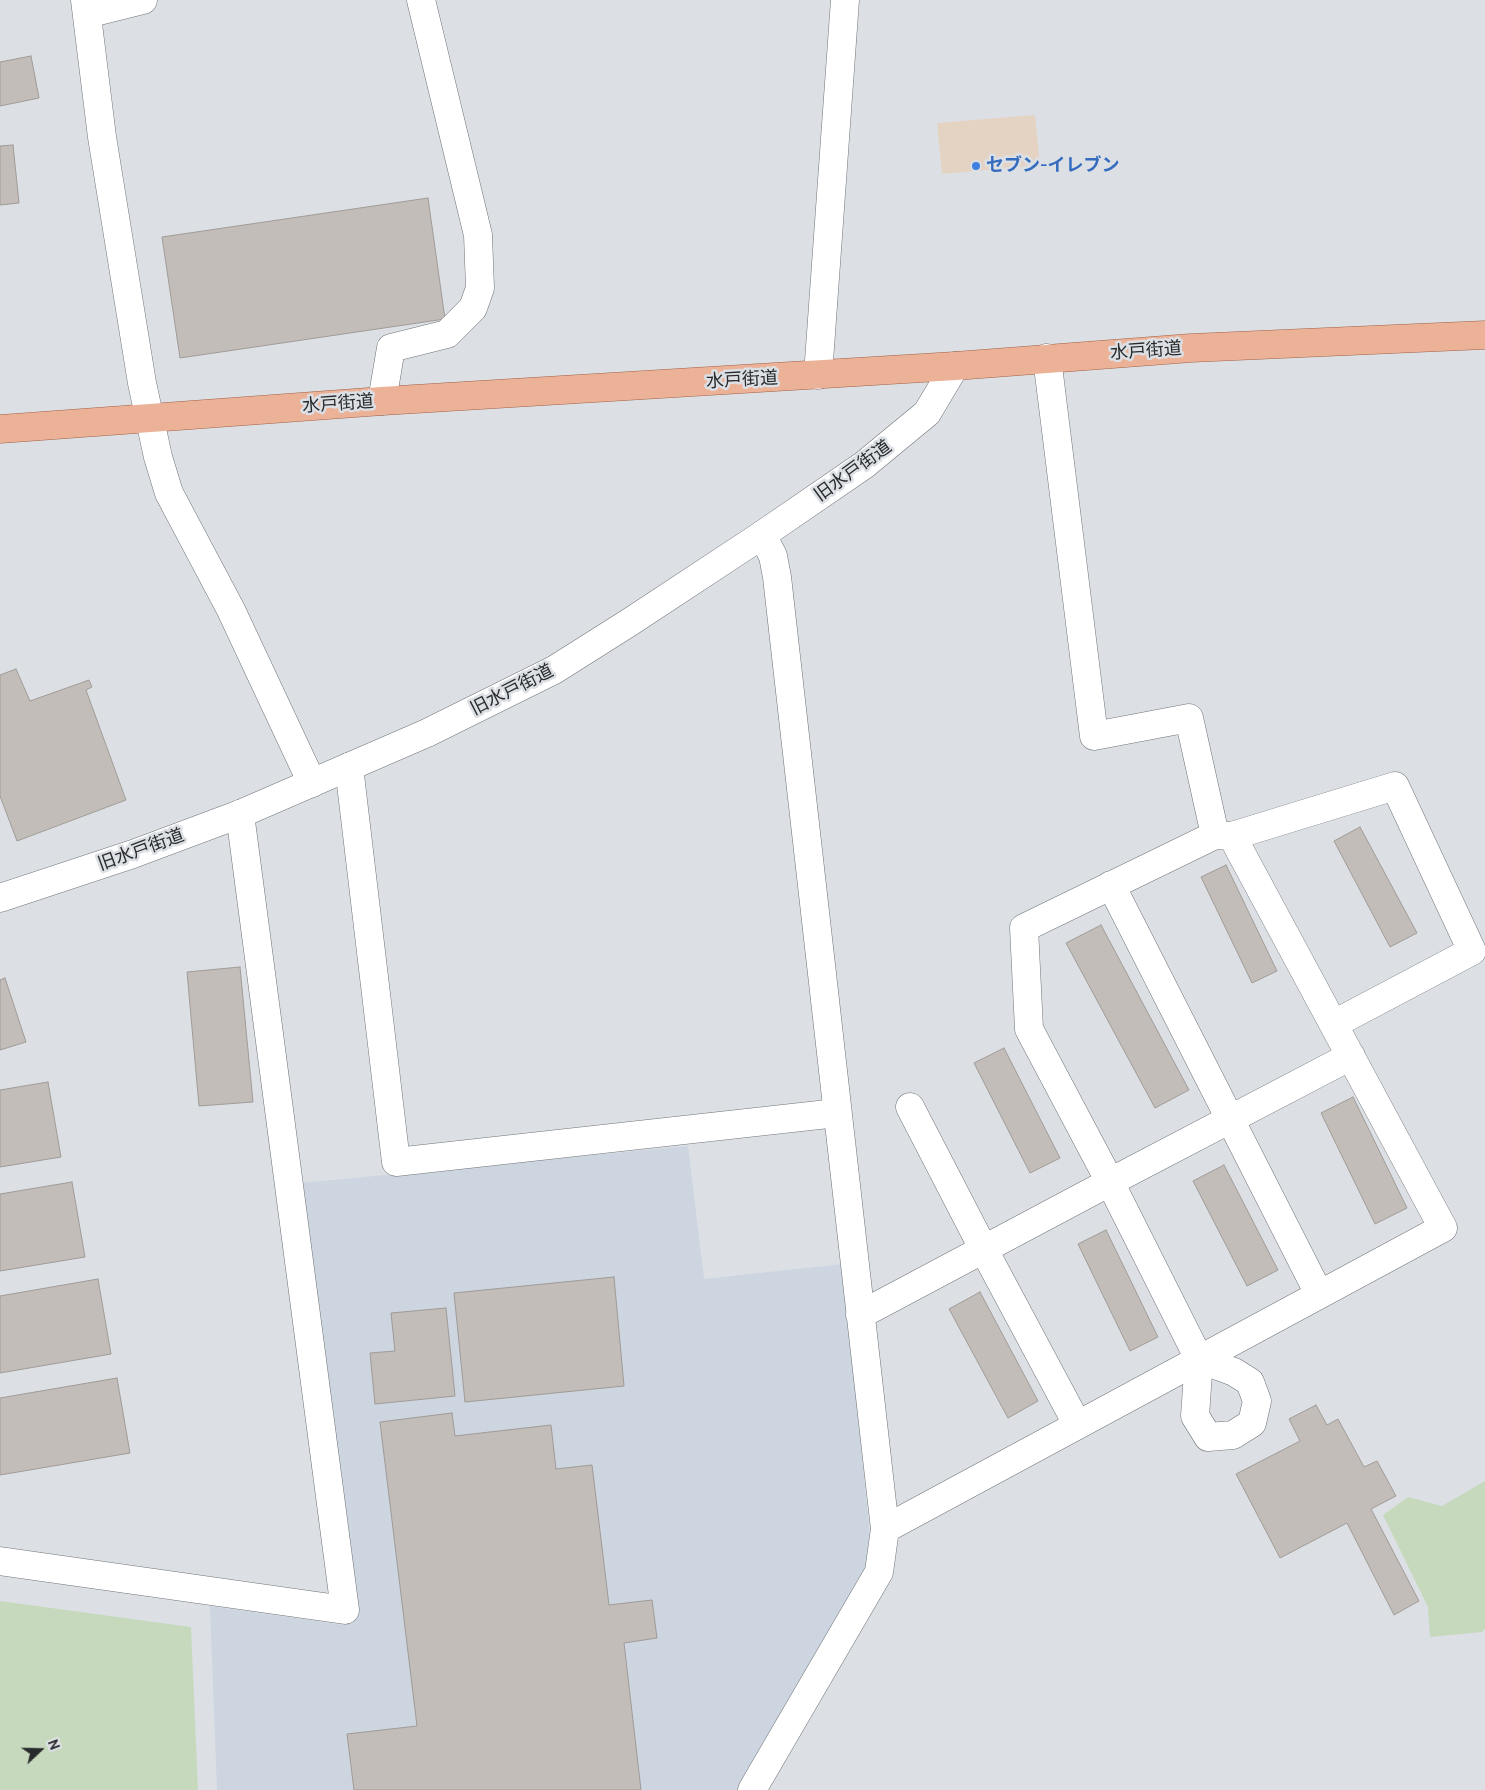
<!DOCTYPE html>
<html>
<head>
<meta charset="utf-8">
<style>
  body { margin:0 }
  #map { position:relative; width:1485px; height:1790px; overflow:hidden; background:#dce0e5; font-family:Cabin,sans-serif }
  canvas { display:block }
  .north { position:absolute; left:15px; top:1725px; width:50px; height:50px; -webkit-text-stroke:4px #dce0e5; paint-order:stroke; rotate:69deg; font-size:14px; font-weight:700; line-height:20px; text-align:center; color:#282a2b }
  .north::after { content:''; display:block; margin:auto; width:18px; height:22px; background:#282a2b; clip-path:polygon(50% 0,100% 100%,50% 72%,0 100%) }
</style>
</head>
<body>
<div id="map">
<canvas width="1485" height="1790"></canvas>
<div class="north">N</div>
</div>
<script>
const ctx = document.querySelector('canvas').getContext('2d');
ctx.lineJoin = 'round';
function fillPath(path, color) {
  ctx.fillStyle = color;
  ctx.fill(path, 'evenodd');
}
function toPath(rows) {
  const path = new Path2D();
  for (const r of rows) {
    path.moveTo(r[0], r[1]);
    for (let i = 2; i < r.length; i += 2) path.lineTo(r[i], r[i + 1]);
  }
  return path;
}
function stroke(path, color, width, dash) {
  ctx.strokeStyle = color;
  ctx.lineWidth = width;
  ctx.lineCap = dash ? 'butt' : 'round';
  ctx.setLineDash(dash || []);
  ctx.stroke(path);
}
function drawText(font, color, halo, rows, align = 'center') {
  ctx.font = font + ' Cabin,"Noto Sans JP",sans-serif';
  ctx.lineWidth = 5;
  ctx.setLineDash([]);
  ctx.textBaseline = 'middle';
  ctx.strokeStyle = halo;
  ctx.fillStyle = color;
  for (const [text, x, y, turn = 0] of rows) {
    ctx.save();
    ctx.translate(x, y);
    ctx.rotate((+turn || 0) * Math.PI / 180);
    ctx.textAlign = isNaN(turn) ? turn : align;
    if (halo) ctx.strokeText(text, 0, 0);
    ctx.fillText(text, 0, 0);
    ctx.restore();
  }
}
fillPath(toPath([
  [1035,115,1040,165,942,174,937,123]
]), '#e4d3c2');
fillPath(toPath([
  [688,1146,704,1279,843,1264,873,1568,742,1790,217,1790,210,1606,344,1625,358,1612,301,1183]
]), '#ccd5e0');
fillPath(toPath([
  [1485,1481,1485,1629,1482,1632,1430,1637,1428,1607,1383,1515,1408,1497,1442,1506],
  [0,1601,191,1627,198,1790,0,1790]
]), '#c6d9bd');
const building = toPath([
  [31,56,39,98,0,106,0,62,31,56],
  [13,145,19,203,0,205,0,146,13,145],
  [428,198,445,319,180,358,162,237,428,198],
  [16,669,30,701,89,680,92,687,86,690,126,800,17,841,0,796,0,675,16,669],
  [1360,827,1417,933,1390,947,1334,841,1360,827],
  [1226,865,1277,971,1252,983,1201,877,1226,865],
  [1101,925,1189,1090,1155,1108,1066,943,1101,925],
  [240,967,253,1102,199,1106,187,972,240,967],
  [5,978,26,1042,0,1050,0,980,5,978],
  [1004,1048,1060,1158,1030,1173,974,1063,1004,1048],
  [48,1082,61,1157,0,1167,0,1090,48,1082],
  [1353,1097,1407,1208,1375,1224,1321,1113,1353,1097],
  [1224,1165,1278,1270,1247,1286,1193,1181,1224,1165],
  [72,1182,85,1257,0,1271,0,1194,72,1182],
  [1106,1230,1158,1337,1130,1351,1078,1244,1106,1230],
  [614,1277,624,1386,465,1402,454,1293,614,1277],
  [98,1279,111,1354,0,1373,0,1296,98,1279],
  [980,1292,1038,1401,1008,1418,949,1309,980,1292],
  [446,1308,455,1396,375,1404,370,1353,395,1351,391,1313,446,1308],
  [117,1378,130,1453,0,1475,0,1398,117,1378],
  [1316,1405,1327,1425,1338,1419,1364,1467,1377,1461,1396,1496,1371,1509,1419,1601,1394,1615,1347,1523,1280,1558,1236,1474,1300,1441,1289,1419,1316,1405],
  [452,1413,455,1436,551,1425,556,1469,592,1465,609,1605,652,1600,657,1638,624,1643,641,1790,354,1790,347,1734,417,1726,380,1422,452,1413]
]);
fillPath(building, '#c2bdb9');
stroke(building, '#a09b97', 1);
const street = toPath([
  [85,0,102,137,142,383,158,457,169,493,231,610,312,783],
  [87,14,143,0],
  [818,375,845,0],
  [382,401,391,348,447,334,473,308,480,288,478,235,421,0],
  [349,767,396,1162,837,1113],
  [1232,836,1395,786,1472,951,1334,1024],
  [1111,885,1319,1294],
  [910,1107,984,1250,1077,1424],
  [860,1315,1110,1182,1351,1056],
  [1199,1359,1195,1416,1208,1437,1233,1435,1252,1423,1257,1401,1250,1382,1234,1372,1199,1359,1110,1182,1029,1029,1024,928,1215,835],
  [885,1529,1443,1228,1232,836,1215,835,1189,718,1094,736,1047,358],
  [0,1561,345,1610,240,814],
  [752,1790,879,1572,885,1529,777,577,773,556,762,535]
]);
const secondary = toPath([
  [0,898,133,854,240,814,427,733,554,670,630,622,762,535,864,465,927,413,955,366]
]);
const primary = toPath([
  [0,429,382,401,955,366,1191,348,1485,335]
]);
stroke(street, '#707478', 29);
stroke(secondary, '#707478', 29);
stroke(primary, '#a06146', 29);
stroke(street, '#fff', 28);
stroke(secondary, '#fff', 28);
stroke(primary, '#ecb298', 28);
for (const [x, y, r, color] of [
  [976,166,5,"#3f7fe0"]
]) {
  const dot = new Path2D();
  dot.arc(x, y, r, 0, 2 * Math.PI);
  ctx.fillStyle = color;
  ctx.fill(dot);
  stroke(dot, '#dce0e5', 2);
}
drawText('bold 18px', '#366cbe', '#dce0e5', [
  ["セブン-イレブン",986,166]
], 'left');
drawText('18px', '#282a2b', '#dce0e5', [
  ["水戸街道",1146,351,-4],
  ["水戸街道",742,380,-3],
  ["水戸街道",338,404,-4],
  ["旧水戸街道",853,471,-36],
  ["旧水戸街道",512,690,-27],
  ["旧水戸街道",141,850,-20]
]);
</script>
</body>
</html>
